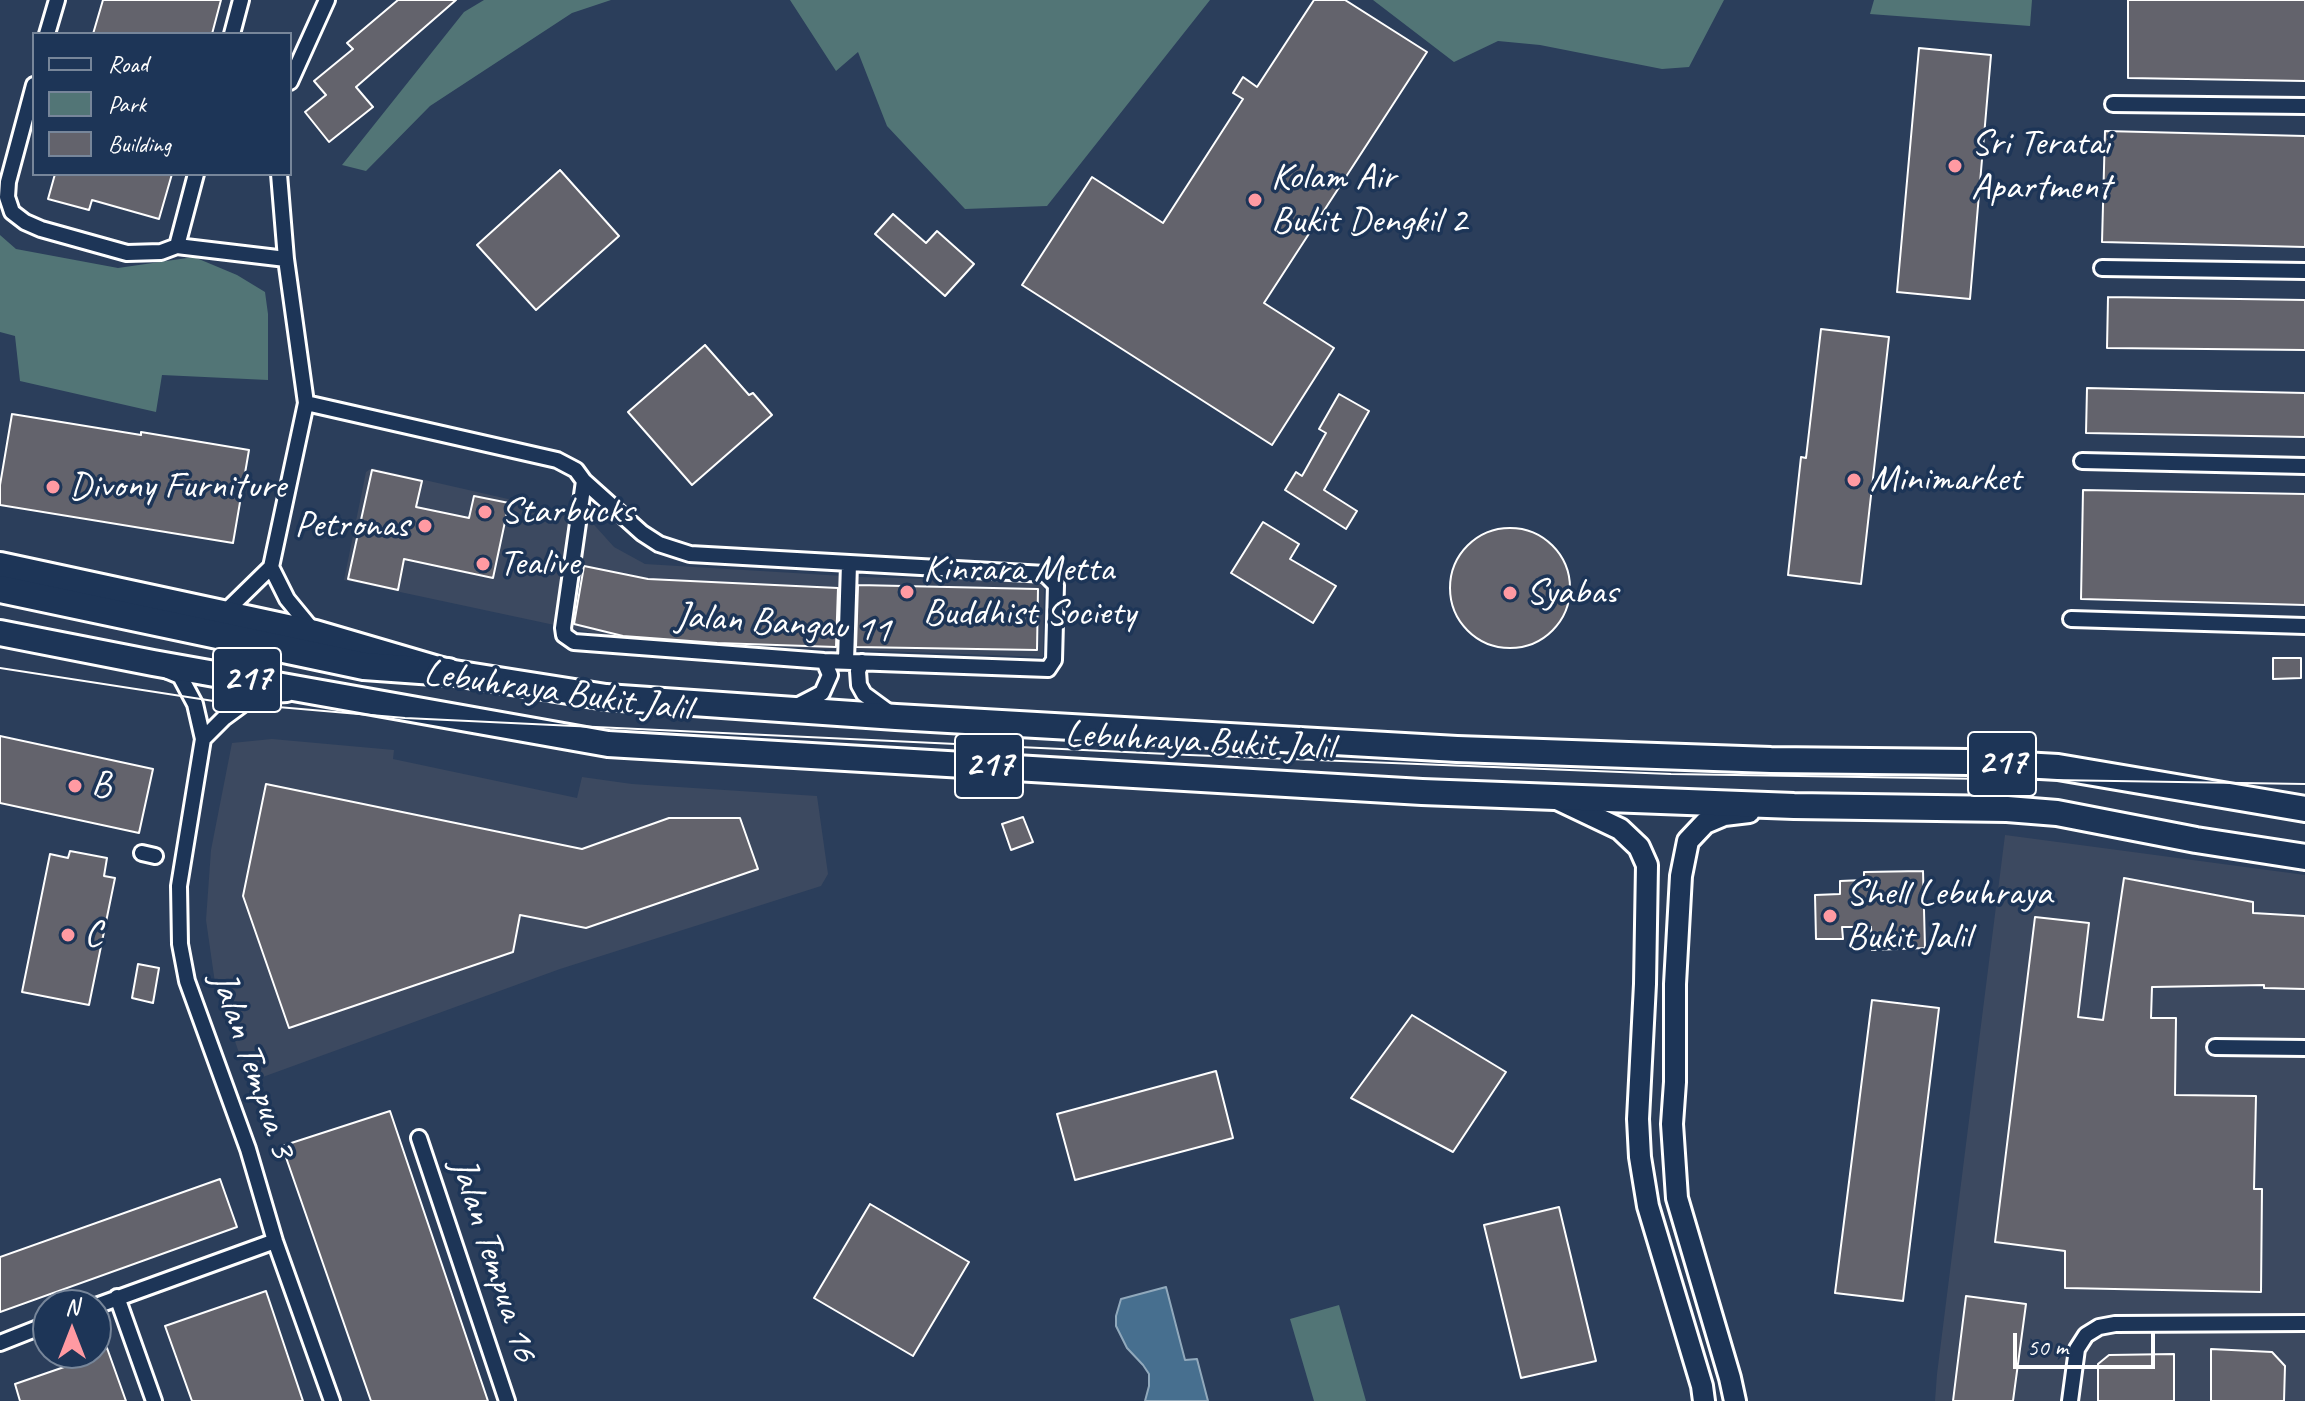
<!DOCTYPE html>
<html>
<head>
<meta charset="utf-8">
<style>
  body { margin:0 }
  #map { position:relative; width:2305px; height:1401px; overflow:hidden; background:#2b3e5b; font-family:Caveat,sans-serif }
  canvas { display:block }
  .legend { position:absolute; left:32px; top:32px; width:260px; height:144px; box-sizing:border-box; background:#1d3557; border:2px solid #77869a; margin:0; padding:10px 14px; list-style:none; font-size:24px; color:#fff }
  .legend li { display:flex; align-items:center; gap:16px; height:40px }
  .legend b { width:40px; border:2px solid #77869a }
  .north { position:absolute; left:32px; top:1289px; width:80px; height:80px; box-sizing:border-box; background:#1d3557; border:2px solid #77869a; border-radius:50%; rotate:0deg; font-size:22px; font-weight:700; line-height:32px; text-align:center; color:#fff }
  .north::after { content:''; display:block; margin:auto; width:28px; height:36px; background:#ff9aa2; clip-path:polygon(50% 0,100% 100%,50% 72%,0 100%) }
  .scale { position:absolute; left:2013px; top:1333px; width:142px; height:36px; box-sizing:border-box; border:4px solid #fff; border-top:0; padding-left:10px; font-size:24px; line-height:28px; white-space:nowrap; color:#fff; -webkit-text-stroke:6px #1d3557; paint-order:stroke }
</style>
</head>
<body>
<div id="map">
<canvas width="2305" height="1401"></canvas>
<ul class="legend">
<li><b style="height:10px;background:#1d3557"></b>Road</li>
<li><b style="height:22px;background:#527576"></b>Park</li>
<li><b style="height:22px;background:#63636c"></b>Building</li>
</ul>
<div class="north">N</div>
<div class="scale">50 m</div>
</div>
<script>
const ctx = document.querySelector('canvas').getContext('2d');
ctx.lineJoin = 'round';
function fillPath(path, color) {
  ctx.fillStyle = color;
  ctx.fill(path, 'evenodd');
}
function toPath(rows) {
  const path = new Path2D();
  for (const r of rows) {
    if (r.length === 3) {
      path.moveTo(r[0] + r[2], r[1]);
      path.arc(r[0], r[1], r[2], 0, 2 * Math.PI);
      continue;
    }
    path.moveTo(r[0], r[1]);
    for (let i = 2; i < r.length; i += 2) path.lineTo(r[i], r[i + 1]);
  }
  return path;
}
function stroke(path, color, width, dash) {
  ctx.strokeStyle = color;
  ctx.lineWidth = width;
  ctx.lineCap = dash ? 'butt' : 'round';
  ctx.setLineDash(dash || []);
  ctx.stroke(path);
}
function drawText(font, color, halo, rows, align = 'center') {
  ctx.font = font + ' Caveat,sans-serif';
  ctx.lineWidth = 7;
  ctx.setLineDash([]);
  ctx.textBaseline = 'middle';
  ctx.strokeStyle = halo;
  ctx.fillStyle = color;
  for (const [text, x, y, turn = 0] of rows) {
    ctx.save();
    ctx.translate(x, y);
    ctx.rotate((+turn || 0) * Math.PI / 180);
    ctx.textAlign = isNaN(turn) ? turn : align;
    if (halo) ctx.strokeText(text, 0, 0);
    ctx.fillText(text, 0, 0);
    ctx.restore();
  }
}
fillPath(toPath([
  [372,468,587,517,614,547,645,564,860,577,1044,582,1043,657,634,642,344,580,366,472],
  [272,739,394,750,393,759,577,798,582,777,632,784,817,796,828,874,821,886,560,969,249,1082,215,983,206,920,211,850,232,743],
  [2005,835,2305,875,2305,1401,1935,1401,1937,1374]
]), '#3c4960');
fillPath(toPath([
  [484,0,611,0,572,13,430,106,366,171,342,165,464,12],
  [790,0,1210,0,1047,206,965,209,887,126,858,52,836,71],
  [1373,0,1724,0,1689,67,1662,69,1540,45,1498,41,1454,62],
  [1874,0,2032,0,2030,26,1870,14],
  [0,235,16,249,118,268,194,257,237,275,265,292,268,314,268,380,162,375,156,412,20,381,15,336,0,332],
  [1339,1305,1366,1401,1314,1401,1290,1319]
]), '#527576');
const water = toPath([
  [1166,1287,1185,1360,1197,1359,1208,1401,1145,1401,1149,1386,1149,1374,1143,1365,1127,1348,1116,1326,1116,1316,1121,1299,1166,1287]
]);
fillPath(water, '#476f8f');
stroke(water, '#91a9bc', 2);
const building = toPath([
  [103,0,221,0,212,34,93,34,103,0],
  [398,0,456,0,356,87,373,107,329,142,305,112,326,95,314,81,353,49,347,43,398,0],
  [1314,0,1345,0,1427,52,1264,303,1334,348,1272,445,1022,285,1092,177,1163,223,1243,99,1233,93,1243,77,1257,87,1314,0],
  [2128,0,2305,0,2305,81,2128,78,2128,0],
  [1919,48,1991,55,1970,299,1897,292,1919,48],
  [2105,131,2305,136,2305,247,2102,242,2105,131],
  [560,170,619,236,536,310,477,245,560,170],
  [55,174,172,174,159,219,92,200,89,210,48,199,55,174],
  [893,214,926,243,937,231,974,264,945,296,875,234,893,214],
  [2108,297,2305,300,2305,350,2107,348,2108,297],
  [1821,329,1889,337,1861,584,1788,575,1801,457,1806,458,1821,329],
  [705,345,749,395,753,393,772,415,692,485,628,412,705,345],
  [2087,388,2305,393,2305,437,2086,433,2087,388],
  [1339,394,1369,411,1324,490,1357,511,1346,529,1285,490,1296,472,1302,476,1326,433,1319,429,1339,394],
  [12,414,141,435,141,432,249,450,233,543,0,505,0,485,12,414],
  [372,470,422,481,416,507,469,518,474,496,509,503,493,578,404,559,398,590,348,579,372,470],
  [2083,490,2305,494,2305,605,2081,599,2083,490],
  [1263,522,1299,544,1290,559,1336,586,1313,623,1231,573,1263,522],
  [1510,588,60],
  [584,566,648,579,838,588,836,647,717,643,623,636,574,624,584,566],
  [858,585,1038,589,1037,650,856,647,858,585],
  [2273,658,2301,658,2301,678,2273,679,2273,658],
  [0,736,153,769,139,833,0,803,0,736],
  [266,784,582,849,669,818,740,818,758,869,586,928,520,915,513,952,289,1028,243,896,266,784],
  [1023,817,1033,842,1011,850,1002,824,1023,817],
  [70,851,107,858,104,876,115,878,89,1005,22,992,50,854,68,858,70,851],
  [1923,871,1925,948,1872,950,1871,927,1842,927,1843,939,1816,939,1815,895,1840,894,1840,881,1864,880,1864,872,1923,871],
  [2124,878,2253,902,2253,913,2305,916,2305,989,2264,988,2264,985,2152,987,2151,1018,2176,1018,2175,1095,2256,1096,2254,1189,2262,1189,2261,1292,2065,1288,2065,1251,1995,1242,2035,917,2089,923,2078,1017,2103,1020,2124,878],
  [138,964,159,968,153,1003,132,998,138,964],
  [1872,1000,1939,1008,1903,1301,1835,1293,1872,1000],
  [1412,1015,1506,1072,1453,1152,1351,1098,1412,1015],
  [1216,1071,1233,1138,1075,1180,1057,1114,1216,1071],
  [390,1111,488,1401,371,1401,282,1146,390,1111],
  [220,1179,237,1227,0,1312,0,1257,220,1179],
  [870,1204,969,1262,913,1356,814,1298,870,1204],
  [1559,1207,1596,1361,1521,1378,1484,1225,1559,1207],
  [266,1291,303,1401,192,1401,165,1326,266,1291],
  [1966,1296,2026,1304,2013,1401,1953,1401,1966,1296],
  [107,1348,126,1401,20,1401,15,1384,70,1365,68,1362,107,1348],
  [2211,1349,2272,1352,2285,1366,2284,1401,2211,1401,2211,1349],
  [2174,1354,2174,1401,2098,1401,2098,1364,2109,1355,2174,1354]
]);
fillPath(building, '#63636c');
stroke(building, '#fff', 2);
const minor = toPath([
  [47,34,57,0],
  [232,34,241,0],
  [290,82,327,0],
  [34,85,8,182,7,197,12,212,25,222,41,229,127,253,161,252,177,246,286,259],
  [2113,104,2305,106],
  [177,246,196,174],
  [2102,268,2305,271],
  [306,403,557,460,576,470,584,481,642,533,659,544,690,554,1045,574,1056,585,1054,660,1048,669,824,661,574,642,564,635,563,628,584,481],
  [2082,461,2305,466],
  [271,567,287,599,315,633],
  [224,613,271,567,306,403,286,259,279,174],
  [2071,619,2305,626],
  [846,661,849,564],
  [862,662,858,671,859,685,864,694,890,713],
  [168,671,180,676,195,704,203,739,179,886,180,944,187,981,248,1149,275,1241,332,1401],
  [793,708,822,693,830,675,824,661],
  [203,739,224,718,254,696,287,694],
  [142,853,155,856],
  [2215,1047,2305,1048],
  [419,1138,507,1401],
  [117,1297,154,1401],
  [96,1306,275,1241],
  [0,1343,48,1324],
  [2070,1401,2077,1349,2086,1335,2099,1327,2115,1324,2305,1323]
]);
const secondary = toPath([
  [1557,799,1620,829,1639,847,1647,865,1645,984,1638,1119,1640,1157,1648,1206,1702,1386,1704,1401],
  [1735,1401,1730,1378,1677,1198,1672,1124,1675,1082,1675,984,1681,876,1688,841,1705,823,1724,815,1749,812]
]);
const trunk = toPath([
  [0,565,315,633,448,672,606,697,896,717,1457,749,1771,760,1969,762,2058,767,2305,809],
  [0,633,153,663,608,744,1422,792,1794,806,2007,809,2057,813,2196,840,2305,857]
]);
const motorway = toPath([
  [0,589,364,666,448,672]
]);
stroke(minor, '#fff', 20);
stroke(secondary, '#fff', 26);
stroke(trunk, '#fff', 30);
stroke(motorway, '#fff', 32);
stroke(minor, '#1d3557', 14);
stroke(secondary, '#1d3557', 20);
stroke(trunk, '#1d3557', 24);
stroke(motorway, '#1d3557', 26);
stroke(toPath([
  [0,668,220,702,405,718,1189,755,1671,774,2305,784]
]), '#fff', 2);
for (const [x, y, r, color] of [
  [1955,166,8,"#ff9aa2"],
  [1255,200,8,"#ff9aa2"],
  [1854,480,8,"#ff9aa2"],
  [53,487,8,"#ff9aa2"],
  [485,512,8,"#ff9aa2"],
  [425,526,8,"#ff9aa2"],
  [483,564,8,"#ff9aa2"],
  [907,592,8,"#ff9aa2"],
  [1510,593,8,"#ff9aa2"],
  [75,786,8,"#ff9aa2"],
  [1830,916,8,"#ff9aa2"],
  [68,935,8,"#ff9aa2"]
]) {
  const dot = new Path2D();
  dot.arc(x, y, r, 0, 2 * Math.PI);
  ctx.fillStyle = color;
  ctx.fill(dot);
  stroke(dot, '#1d3557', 3);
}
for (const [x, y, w] of [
  [247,680,68],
  [2002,764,68],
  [989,766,68]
]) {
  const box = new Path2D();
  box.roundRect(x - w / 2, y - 32, w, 64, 6);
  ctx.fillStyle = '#1d3557';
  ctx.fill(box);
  stroke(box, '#fff', 2);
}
drawText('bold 36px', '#fff', null, [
  ["217",247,680],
  ["217",2002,764],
  ["217",989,766]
]);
drawText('38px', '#fff', '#1d3557', [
  ["Sri Teratai",1971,144],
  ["Apartment",1971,188],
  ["Kolam Air",1271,178],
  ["Bukit Dengkil 2",1271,222],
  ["Minimarket",1870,480],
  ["Divony Furniture",69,487],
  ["Starbucks",501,512],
  ["Petronas",409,526,"right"],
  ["Tealive",499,564],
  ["Kinrara Metta",923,570],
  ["Buddhist Society",923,614],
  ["Syabas",1526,593],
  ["B",91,786],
  ["Shell Lebuhraya",1846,894],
  ["Bukit Jalil",1846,938],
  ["C",84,935]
], 'left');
drawText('38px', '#fff', '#1d3557', [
  ["Jalan Bangau 11",783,624,4],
  ["Lebuhraya Bukit Jalil",557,692,8],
  ["Lebuhraya Bukit Jalil",1199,742,3],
  ["Jalan Tempua 3",252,1065,71],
  ["Jalan Tempua 16",493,1260,72]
]);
</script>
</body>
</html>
